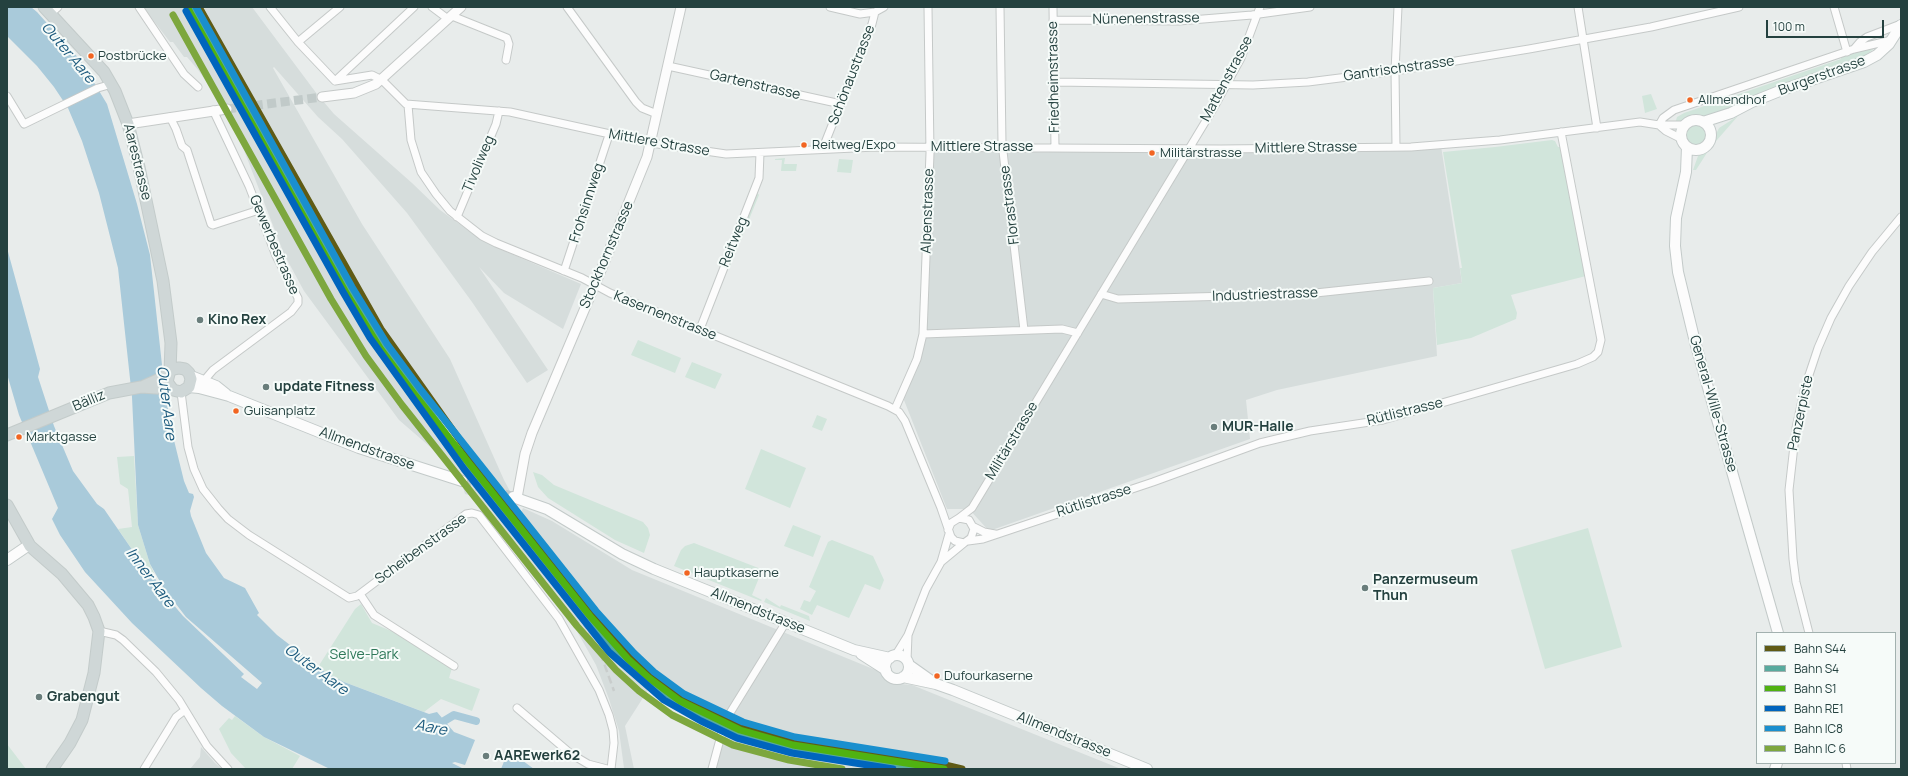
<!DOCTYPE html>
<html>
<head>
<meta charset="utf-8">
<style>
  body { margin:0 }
  #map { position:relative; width:1908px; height:776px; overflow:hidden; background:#e8eceb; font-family:Manrope,sans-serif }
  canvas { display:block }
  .frame { position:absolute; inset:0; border:8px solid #24413f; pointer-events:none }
  .legend { position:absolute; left:1756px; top:632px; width:140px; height:132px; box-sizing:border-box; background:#f6fbf9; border:1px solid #a2b1af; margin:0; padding:5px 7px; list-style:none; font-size:12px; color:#24413f }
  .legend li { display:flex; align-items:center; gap:8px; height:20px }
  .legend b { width:20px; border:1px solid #a2b1af }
  .scale { position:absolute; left:1766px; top:20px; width:118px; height:18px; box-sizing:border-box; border:2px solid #24413f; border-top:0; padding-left:5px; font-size:12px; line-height:14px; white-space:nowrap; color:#24413f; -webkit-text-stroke:3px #f6fbf9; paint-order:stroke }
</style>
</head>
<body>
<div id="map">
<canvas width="1908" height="776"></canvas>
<div class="frame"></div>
<ul class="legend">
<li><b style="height:5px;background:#605b15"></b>Bahn S44</li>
<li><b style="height:5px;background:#58ab9e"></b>Bahn S4</li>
<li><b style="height:5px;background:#50b211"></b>Bahn S1</li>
<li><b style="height:5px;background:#0065bd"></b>Bahn RE1</li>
<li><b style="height:5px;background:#1a8fce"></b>Bahn IC8</li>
<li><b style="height:5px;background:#7da73e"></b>Bahn IC 6</li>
</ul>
<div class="scale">100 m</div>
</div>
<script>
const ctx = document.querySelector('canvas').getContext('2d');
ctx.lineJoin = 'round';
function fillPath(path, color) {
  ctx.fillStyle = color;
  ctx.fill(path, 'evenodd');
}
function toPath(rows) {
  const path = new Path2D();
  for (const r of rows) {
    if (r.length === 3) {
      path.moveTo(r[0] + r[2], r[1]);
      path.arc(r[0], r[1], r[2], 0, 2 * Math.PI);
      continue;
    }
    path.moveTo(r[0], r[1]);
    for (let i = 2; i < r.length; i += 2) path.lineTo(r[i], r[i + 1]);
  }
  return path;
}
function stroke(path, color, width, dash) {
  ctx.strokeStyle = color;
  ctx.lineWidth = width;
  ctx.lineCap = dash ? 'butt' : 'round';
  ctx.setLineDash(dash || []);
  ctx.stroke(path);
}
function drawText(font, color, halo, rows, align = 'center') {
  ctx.font = font + ' Manrope,sans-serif';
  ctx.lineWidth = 4;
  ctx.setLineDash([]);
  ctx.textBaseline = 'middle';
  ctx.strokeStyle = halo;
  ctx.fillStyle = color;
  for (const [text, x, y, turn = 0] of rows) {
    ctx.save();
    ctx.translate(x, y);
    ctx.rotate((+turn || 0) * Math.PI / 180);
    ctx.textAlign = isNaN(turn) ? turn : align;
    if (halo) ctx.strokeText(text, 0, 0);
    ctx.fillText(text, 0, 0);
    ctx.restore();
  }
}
fillPath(toPath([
  [143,7,252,7,317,94,334,114,412,183,440,210,469,231,500,249,581,284,563,329,504,293,479,267,548,370,527,383,472,302,407,213,342,139,318,117,274,67,273,68,362,224,450,359,504,480,521,512,523,508,552,521,632,570,878,671,890,683,912,685,1121,769,712,769,722,732,685,714,648,690,625,726,634,769,624,768,619,731,609,699,596,665,574,626,546,586,476,497,465,494,458,471,399,420,304,291,284,254,230,114,224,103,220,103,199,71,187,57,184,57,173,42,170,42],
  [1441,146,1462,283,1433,288,1437,356,1277,390,1246,400,1250,439,989,531,969,509,947,509,902,395,919,352,930,147],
  [201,747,215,763,222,769,190,769,200,757]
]), '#d6dddc');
fillPath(toPath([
  [1875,46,1875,48,1863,57,1762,92,1746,99,1715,117,1694,117,1684,122,1675,124,1677,117,1684,113,1841,59,1841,57],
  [1651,94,1657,109,1645,113,1642,96],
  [1738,116,1710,148,1696,170,1693,170,1698,156,1710,146,1719,128],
  [1696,135,10],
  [1552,140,1555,141,1558,147,1560,147,1586,276,1511,295,1517,313,1516,319,1471,338,1437,345,1433,288,1462,283,1460,268,1462,268,1461,262,1443,152,1495,147],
  [785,158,784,164,797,164,796,171,781,171,782,160,775,160,775,159],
  [839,159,853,160,851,173,837,172],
  [757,192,759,195,730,266,728,266],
  [638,340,681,358,675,373,631,355],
  [692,362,722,374,715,389,685,377],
  [817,415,827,419,822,431,812,427],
  [761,449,806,468,790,508,745,489],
  [134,456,138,525,150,564,154,573,151,574,147,566,144,567,118,529,132,527,128,489,120,484,117,457],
  [533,472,542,475,554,485,643,522,648,528,650,535,644,553,615,540,548,498,538,487],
  [793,525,821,536,813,557,784,546],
  [1588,528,1622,647,1545,669,1511,550],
  [832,540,873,556,884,580,880,590,865,584,849,618,817,605,812,615,800,609,804,600,810,602,816,591,809,587,828,542],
  [694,543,761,569,761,573,752,595,762,600,761,601,674,566,681,550,685,546],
  [766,598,780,607,781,605,809,616,810,621,764,602],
  [361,604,372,623,401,635,452,668,449,678,480,689,472,711,441,699,424,712,339,680,318,667,355,609],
  [235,716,264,737,300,756,292,769,246,769,231,753,219,729,229,718,232,720],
  [7,744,26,769,7,769]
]), '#d1e5db');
fillPath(toPath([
  [7,7,31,7,37,12,81,61,107,104,137,204,150,255,162,365,170,424,184,481,189,493,193,494,194,497,190,511,191,516,206,553,224,578,245,588,259,613,257,615,277,635,325,672,344,682,429,714,437,712,454,732,475,740,465,765,455,762,452,763,464,769,330,769,264,737,222,706,201,688,132,623,85,572,60,535,52,519,58,508,19,415,7,374,7,248,40,369,38,377,54,426,73,471,97,504,104,509,144,567,147,566,166,596,183,616,244,674,241,677,257,689,262,683,186,617,163,587,150,564,138,525,132,397,118,268,99,193,82,141,68,108,54,87,37,66,7,36],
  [507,754,519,758,534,769,501,769]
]), '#a9cada');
stroke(toPath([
  [444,721,454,715,476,721]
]), '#a9cada', 8);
stroke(toPath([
  [722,732,730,713]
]), '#c1cac9', 7, [7, 3.5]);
stroke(toPath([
  [227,109,322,97]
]), '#c1cac9', 9, [9, 4.5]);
stroke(toPath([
  [462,481,513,497]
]), '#c1cac9', 10, [10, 5]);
const minor = toPath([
  [139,7,184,74,198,87],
  [270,7,298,42,335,81,372,75,382,80,406,104,510,112,651,143,726,154,876,147,1221,149,1411,147,1500,140,1640,122,1659,125,1685,125],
  [432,7,448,19],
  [567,7,636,102,642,108,657,114],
  [830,7,860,14,875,12,884,7],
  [1000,7,1002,143,1024,330],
  [1053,7,1055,148],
  [1578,7,1597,128],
  [1834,7,1847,52],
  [50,14,58,7],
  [452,16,507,38,509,44,506,60],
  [1053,20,1179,21,1252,15,1310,7],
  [298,42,340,7],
  [1854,49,1860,42,1867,37,1901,24],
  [668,66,841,104],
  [335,81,414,7],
  [1055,82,1253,85,1308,82,1395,71,1529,49,1651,27,1739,7],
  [7,96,24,124,98,88,112,84],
  [408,105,411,140,421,172,436,194,450,211,482,236,496,243,582,278,610,293,888,406,899,412,905,421,941,508,951,537,955,541,964,543,971,538,974,529,969,520,959,518,951,523,948,530],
  [170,117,176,129,182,146,187,150,211,224,213,225,259,210],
  [1659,125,1663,118,1674,110,1854,49,1892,40],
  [1659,125,1666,131,1682,139],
  [1396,147,1395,71,1398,7],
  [823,148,872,24,875,12],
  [457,217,496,124,499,111],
  [564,271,609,135],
  [1101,294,1118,299,1306,294,1429,281],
  [700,329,759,178,760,153],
  [923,334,1062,329,1078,333],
  [202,383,213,370,291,312,298,303,298,298,276,256,249,186,213,110],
  [181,392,188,447,194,469,203,489,218,508,228,519,249,535,349,598,357,596,466,514,472,513,479,515,559,619,599,690,609,715,613,730,614,743,611,769],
  [895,409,917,359,923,334,930,153,928,7],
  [959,518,972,508,1213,109,1241,58,1260,7],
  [974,527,984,532,995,534],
  [968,541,983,539,1153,482,1260,443,1310,431,1383,420,1577,364,1593,357,1598,352,1601,340,1561,132],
  [941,562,964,543],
  [360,594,374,615,454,666],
  [99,631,116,635,123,640,156,672,179,700,207,746,228,769],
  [1809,633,1796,582,1793,559,1789,490,1796,428,1805,387,1818,348,1831,318,1849,286,1872,252,1901,217],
  [895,656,908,635],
  [907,660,908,635,926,589,941,562,949,534],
  [517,708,571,754,588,764,607,769],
  [730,713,786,622],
  [1846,763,1847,769],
  [144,769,176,717,185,710],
  [712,769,722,732]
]);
const tertiary = toPath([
  [322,97,354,93,376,84,461,7],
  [128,124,227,109],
  [517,498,525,454,532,433,602,268,647,157,681,7]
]);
const secondary = toPath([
  [1696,135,15],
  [1703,122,1731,113,1752,102,1782,90,1864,62,1877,55,1889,44,1901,25],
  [1687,147,1686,172,1676,218,1675,246,1678,272,1695,342,1778,633],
  [191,376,216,386,226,394],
  [189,387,199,388,229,396,359,448,462,481],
  [513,497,547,509,622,554,654,569,854,650,890,658],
  [7,560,29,545],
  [861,654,886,670],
  [897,667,12],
  [909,665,933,682],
  [903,677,936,684,953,690,1147,769],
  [1775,769,1777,763]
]);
const primary = toPath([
  [44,7,104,72,115,91,128,124,139,167,163,281,171,343,170,372],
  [144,386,162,378,173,369,179,368,185,369,189,373,191,379,189,387,181,392,173,390,167,382,169,374],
  [7,435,109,393,141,387,171,389],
  [7,505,30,546,62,574,88,605,94,617,99,631,94,673,82,720,70,743,52,769]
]);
stroke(minor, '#c5c9c8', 9);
stroke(tertiary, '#c5c9c8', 11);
stroke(secondary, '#c3cac9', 12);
stroke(primary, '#c3cbca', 13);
stroke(minor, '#fcfcfc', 7);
stroke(tertiary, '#fcfcfc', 9);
stroke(secondary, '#fcfcfc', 10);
stroke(primary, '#cfd7d7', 11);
stroke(toPath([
  [571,601,601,655,614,691]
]), '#c9cdcc', 2.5, [8, 4]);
stroke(toPath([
  [199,7,381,329,491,484,594,613,631,655,652,674,683,697,742,726,795,740,924,760,962,769]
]), '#605b15', 7);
stroke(toPath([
  [192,11,374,334,485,489,588,618,625,660,647,680,678,703,739,734,794,748,927,769]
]), '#58ab9e', 7);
stroke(toPath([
  [187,7,345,291,380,348,415,395,590,616,628,659,649,678,680,701,740,730,793,745,944,769]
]), '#50b211', 7);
stroke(toPath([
  [186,11,343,292,370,338,464,469,609,652,664,700,701,721,737,738,792,753,893,769]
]), '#0065bd', 7);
stroke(toPath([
  [196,7,352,287,387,344,421,390,596,611,634,653,654,672,684,694,743,722,795,737,945,761]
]), '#1a8fce', 7);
stroke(toPath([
  [173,15,331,299,366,356,402,405,577,626,616,670,639,691,672,715,733,745,789,760,842,769]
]), '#7da73e', 7);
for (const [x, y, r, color] of [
  [91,56,3.5,"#f26522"],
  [1690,100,3.5,"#f26522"],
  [804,145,3.5,"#f26522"],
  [1152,153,3.5,"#f26522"],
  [200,320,4,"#697d7b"],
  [266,387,4,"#697d7b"],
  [236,411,3.5,"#f26522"],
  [1214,427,4,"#697d7b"],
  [19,437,3.5,"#f26522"],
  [687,573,3.5,"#f26522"],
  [1365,588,4,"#697d7b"],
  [937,676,3.5,"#f26522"],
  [39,697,4,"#697d7b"],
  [486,756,4,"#697d7b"]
]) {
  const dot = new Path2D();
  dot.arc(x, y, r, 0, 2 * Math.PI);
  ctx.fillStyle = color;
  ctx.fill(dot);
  stroke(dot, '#f6fbf9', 1.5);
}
drawText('13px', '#24413f', '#f6fbf9', [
  ["Postbrücke",98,56],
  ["Allmendhof",1698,100],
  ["Reitweg/Expo",812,145],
  ["Militärstrasse",1160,153],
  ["Guisanplatz",244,411],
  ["Marktgasse",26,437],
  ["Hauptkaserne",694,573],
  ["Dufourkaserne",944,676]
], 'left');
drawText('14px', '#24413f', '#f6fbf9', [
  ["Nünenenstrasse",1146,19,-1],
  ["Gantrischstrasse",1399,69,-8],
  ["Schönaustrasse",852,75,-69],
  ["Burgerstrasse",1822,76,-20],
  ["Friedheimstrasse",1054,77,-91],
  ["Mattenstrasse",1227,79,-62],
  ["Gartenstrasse",755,85,13],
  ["Mittlere Strasse",659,143,10],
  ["Mittlere Strasse",982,147],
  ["Mittlere Strasse",1306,148,-1],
  ["Aarestrasse",137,162,76],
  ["Tivoliweg",479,164,-67],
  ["Frohsinnweg",587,203,-72],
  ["Florastrasse",1010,205,-97],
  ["Alpenstrasse",928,211,-88],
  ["Reitweg",734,242,-68],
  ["Gewerbestrasse",274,245,67],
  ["Stockhornstrasse",607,255,-67],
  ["Industriestrasse",1265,295,-2],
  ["Kasernenstrasse",665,316,22],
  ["Bälliz",89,401,-23],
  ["General-Wille-Strasse",1713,404,74],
  ["Rütlistrasse",1405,412,-14],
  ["Panzerpiste",1801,413,-78],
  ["Militärstrasse",1012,441,-59],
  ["Allmendstrasse",367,449,20],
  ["Rütlistrasse",1094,501,-18],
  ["Scheibenstrasse",421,549,-36],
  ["Allmendstrasse",758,611,22],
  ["Allmendstrasse",1064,735,22]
]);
drawText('bold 14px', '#24413f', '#f6fbf9', [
  ["Kino Rex",208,320],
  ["update Fitness",274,387],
  ["MUR-Halle",1222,427],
  ["Panzermuseum",1373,580],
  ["Thun",1373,596],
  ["Grabengut",47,697],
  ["AAREwerk62",494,756]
], 'left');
drawText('14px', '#2e7859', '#f6fbf9', [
  ["Selve-Park",364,655]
]);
drawText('italic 15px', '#1d5b7e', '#f6fbf9', [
  ["Outer Aare",68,53,50],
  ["Outer Aare",166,403,83],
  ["Inner Aare",150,578,53],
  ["Outer Aare",316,670,36],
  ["Aare",431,728,11]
]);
</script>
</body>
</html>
